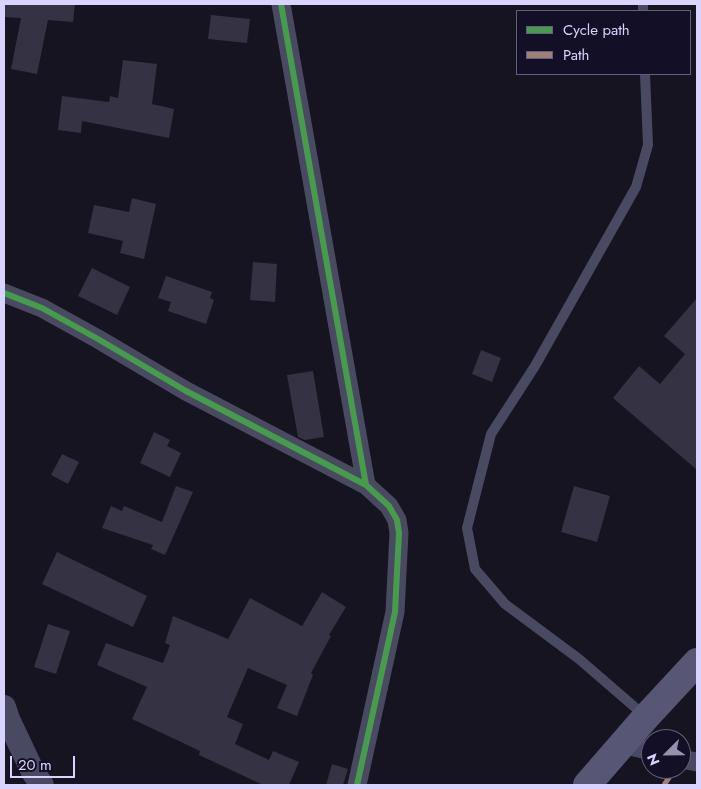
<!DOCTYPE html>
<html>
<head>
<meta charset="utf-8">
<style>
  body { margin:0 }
  #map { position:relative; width:701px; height:789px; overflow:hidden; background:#161421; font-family:Jost,sans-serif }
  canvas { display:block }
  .frame { position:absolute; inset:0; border:5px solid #d9d4ff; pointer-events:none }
  .legend { position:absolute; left:516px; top:10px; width:175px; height:65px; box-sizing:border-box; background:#130f26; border:1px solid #625e7d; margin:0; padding:6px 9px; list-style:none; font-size:15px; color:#d9d4ff }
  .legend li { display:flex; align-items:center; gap:10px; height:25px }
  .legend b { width:25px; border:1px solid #625e7d }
  .north { position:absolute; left:641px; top:729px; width:50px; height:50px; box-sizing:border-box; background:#130f26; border:1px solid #625e7d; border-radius:50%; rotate:247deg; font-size:14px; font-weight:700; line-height:20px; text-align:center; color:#d9d4ff }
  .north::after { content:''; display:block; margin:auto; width:18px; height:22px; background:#9591b1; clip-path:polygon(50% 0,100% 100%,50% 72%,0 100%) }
  .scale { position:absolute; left:10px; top:756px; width:65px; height:22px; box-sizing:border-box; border:2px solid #d9d4ff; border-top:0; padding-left:6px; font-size:15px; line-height:18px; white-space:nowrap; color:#d9d4ff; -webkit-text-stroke:4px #130f26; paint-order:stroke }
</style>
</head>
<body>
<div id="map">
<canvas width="701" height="789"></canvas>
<div class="frame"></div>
<ul class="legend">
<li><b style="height:6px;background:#469c4c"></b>Cycle path</li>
<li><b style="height:6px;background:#9e8076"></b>Path</li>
</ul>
<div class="north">N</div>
<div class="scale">20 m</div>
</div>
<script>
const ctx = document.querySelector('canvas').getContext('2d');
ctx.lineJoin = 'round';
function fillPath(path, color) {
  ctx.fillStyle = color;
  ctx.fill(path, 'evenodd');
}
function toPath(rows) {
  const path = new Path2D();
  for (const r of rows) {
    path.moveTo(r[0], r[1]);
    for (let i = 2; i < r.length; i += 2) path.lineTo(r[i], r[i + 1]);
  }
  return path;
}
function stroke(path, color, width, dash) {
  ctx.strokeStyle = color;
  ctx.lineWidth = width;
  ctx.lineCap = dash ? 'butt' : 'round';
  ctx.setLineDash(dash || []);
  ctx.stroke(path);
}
fillPath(toPath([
  [5,4,75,4,73,22,48,20,37,74,11,69,21,18,4,17],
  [211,15,250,19,247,43,208,39],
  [123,60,157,64,152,104,174,109,169,138,82,121,81,133,58,130,62,96,109,102,110,96,118,98],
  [132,198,156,204,144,259,120,253,123,241,88,233,94,205,129,212],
  [253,262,277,264,275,302,250,300],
  [92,268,130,287,117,315,78,296],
  [166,276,212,292,210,298,214,300,206,324,168,311,171,302,158,298],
  [697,298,697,470,613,398,639,366,660,384,685,354,664,336],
  [481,350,501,358,492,382,472,374],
  [313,371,324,437,305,440,298,437,287,375],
  [154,432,170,440,167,446,181,453,170,477,140,463],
  [62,454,79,462,68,484,51,475],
  [176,486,193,492,165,555,151,549,153,545,102,528,111,506,122,511,124,506,162,522],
  [574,486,610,496,597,542,561,532],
  [57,552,147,596,133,627,42,584],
  [322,592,346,607,329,635,331,636,311,673,313,675,297,716,277,708,287,685,248,668,227,717,243,724,235,744,269,760,273,751,299,762,289,785,263,785,199,755,200,751,132,719,147,687,97,665,106,643,163,663,170,645,165,643,173,616,228,639,250,598,302,626],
  [48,624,70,631,56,674,34,667],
  [332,764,348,769,343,785,326,785]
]), '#343243');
stroke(toPath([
  [643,4,643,11],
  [645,716,579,659,505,604,475,569,467,528,491,434,535,366,636,187,648,145,645,74]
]), '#4a4962', 10);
stroke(toPath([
  [281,4,366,485],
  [4,293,42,308,98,339,186,391,366,485,389,506,397,520,399,533,395,612,357,785],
  [622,744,651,751],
  [681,759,697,762]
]), '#4a4962', 19);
stroke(toPath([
  [4,707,8,719,33,772,42,785]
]), '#4a4962', 24);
stroke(toPath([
  [587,785,646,717,697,662]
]), '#575674', 28);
stroke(toPath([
  [664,785,675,769]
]), '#9e8076', 5, [10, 5]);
stroke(toPath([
  [281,4,366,485],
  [4,293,42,308,98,339,186,391,366,485,389,506,397,520,399,533,395,612,357,785]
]), '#469c4c', 6);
</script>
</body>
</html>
